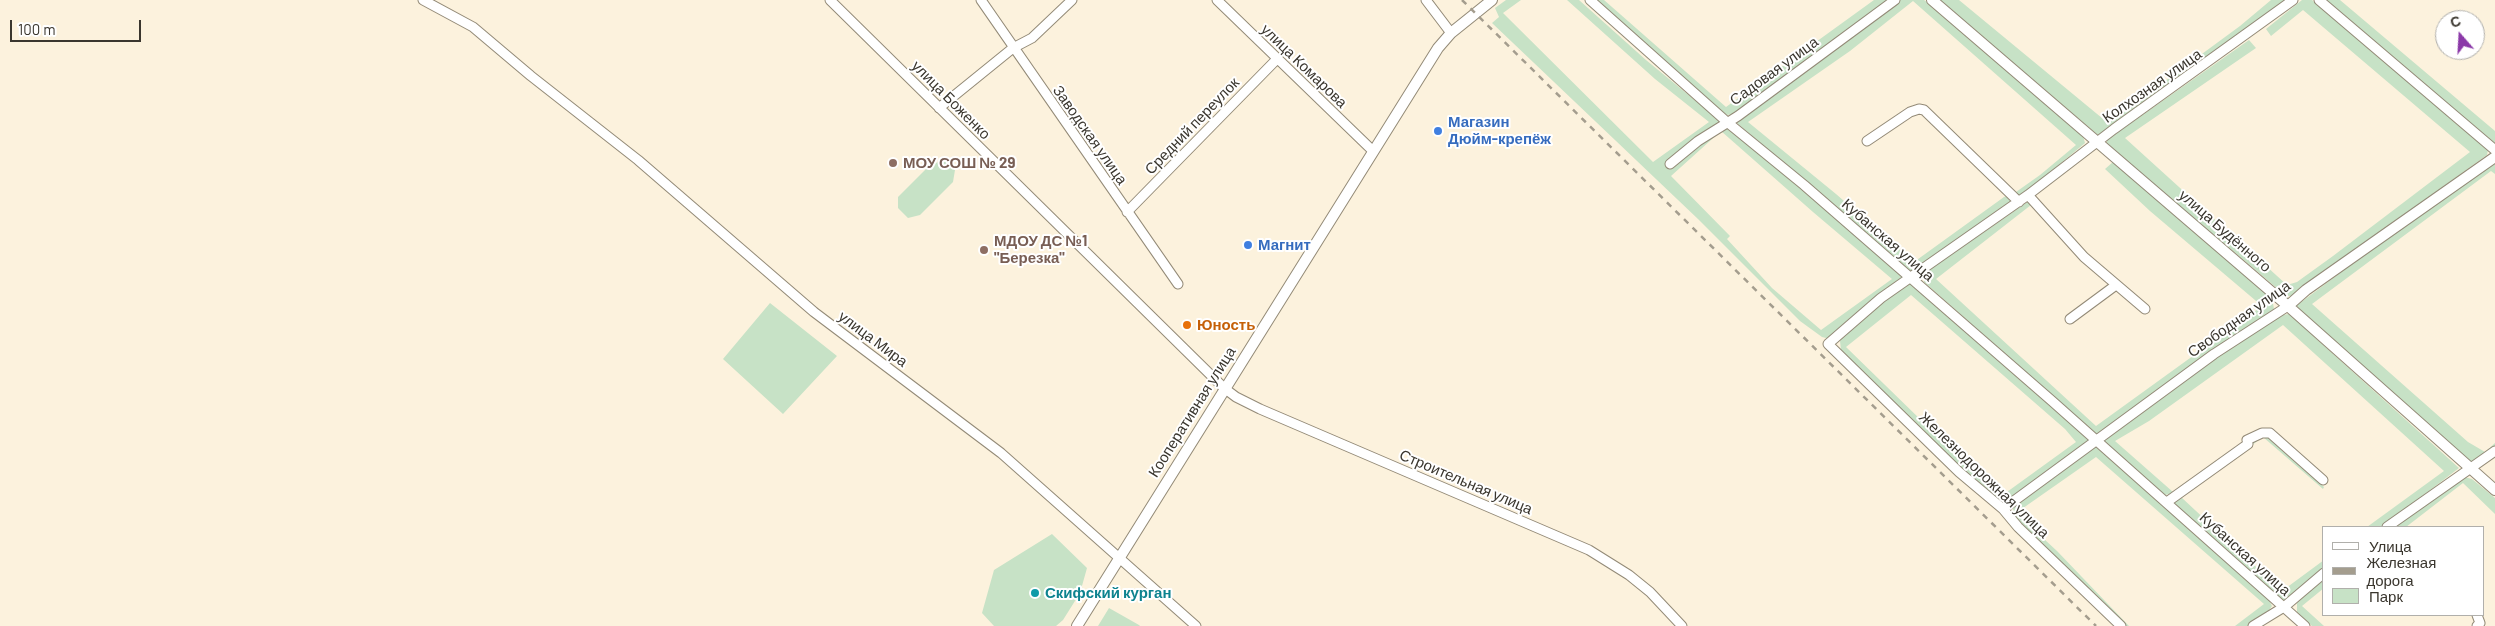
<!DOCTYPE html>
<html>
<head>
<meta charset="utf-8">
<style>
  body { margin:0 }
  #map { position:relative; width:2495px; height:626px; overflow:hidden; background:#fcf2dd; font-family:Barlow,sans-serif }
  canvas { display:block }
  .legend { position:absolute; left:2322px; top:526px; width:162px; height:90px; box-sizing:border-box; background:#fff; border:1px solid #b0afab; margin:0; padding:6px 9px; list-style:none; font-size:15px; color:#3a362e }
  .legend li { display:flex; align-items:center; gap:10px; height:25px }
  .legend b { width:25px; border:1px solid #b0afab }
  .north { position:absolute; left:2435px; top:10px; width:50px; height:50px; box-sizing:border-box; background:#fff; border:1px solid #b0afab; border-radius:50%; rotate:341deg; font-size:14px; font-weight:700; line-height:20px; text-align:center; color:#3a362e }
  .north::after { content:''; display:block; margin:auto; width:18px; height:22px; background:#8b39a8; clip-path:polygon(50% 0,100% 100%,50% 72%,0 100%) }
  .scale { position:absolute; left:10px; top:20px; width:131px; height:22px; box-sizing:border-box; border:2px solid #3a362e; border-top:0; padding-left:6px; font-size:15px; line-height:18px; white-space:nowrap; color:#3a362e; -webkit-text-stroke:4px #fff; paint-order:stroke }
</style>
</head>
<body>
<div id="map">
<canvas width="2495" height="626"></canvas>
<ul class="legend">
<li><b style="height:6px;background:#fff"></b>Улица</li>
<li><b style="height:6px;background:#a49d8e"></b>Железная дорога</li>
<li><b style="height:14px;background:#c7e2c6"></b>Парк</li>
</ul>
<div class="north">С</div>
<div class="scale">100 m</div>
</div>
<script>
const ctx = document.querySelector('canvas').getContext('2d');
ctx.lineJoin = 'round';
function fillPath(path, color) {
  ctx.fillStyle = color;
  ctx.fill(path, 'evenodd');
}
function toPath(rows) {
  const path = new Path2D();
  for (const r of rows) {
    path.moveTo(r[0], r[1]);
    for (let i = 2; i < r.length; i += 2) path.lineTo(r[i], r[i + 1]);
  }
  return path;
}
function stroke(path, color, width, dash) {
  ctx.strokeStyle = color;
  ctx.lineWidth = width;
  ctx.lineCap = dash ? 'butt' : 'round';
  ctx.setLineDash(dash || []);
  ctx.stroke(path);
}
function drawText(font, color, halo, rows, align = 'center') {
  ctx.font = font + ' Barlow,sans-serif';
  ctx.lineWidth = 4;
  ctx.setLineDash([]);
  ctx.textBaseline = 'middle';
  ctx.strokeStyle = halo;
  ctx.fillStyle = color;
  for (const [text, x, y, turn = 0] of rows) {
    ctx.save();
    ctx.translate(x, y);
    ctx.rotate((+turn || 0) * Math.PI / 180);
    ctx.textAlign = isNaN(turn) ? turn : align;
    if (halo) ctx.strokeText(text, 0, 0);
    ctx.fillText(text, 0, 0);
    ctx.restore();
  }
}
fillPath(toPath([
  [1506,0,1521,0,1503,13,1653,162,1709,122,1655,79,1567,0,1579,0,1646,60,1792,180,1901,274,1902,279,1830,339,1822,337,1800,321,1698,219,1492,23,1499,17,1495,8],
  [1721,131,1813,212,1892,279,1821,330,1772,288,1727,239,1730,236,1671,176],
  [1593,0,1604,0,1726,107,1874,0,1890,0,1803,66,1733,114,1727,115,1720,112],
  [1900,0,1924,0,1933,6,2083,136,2085,143,2022,196,1917,271,1911,271,1904,266,1737,123,1739,119],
  [1913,1,2076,145,2040,175,2016,192,2004,197,1914,262,1836,194,1748,122,1850,51],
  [1939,0,1959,0,2108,123,2240,26,2271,0,2285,0,2098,135],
  [2302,0,2312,0,2488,150,2487,155,2292,296,2286,296,2107,144,2107,140,2249,40,2256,48,2125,138,2287,285,2297,282,2333,256,2470,152,2303,10,2271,36,2266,29],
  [2326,0,2340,0,2495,131,2495,144],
  [944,160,955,170,953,182,920,215,908,218,898,208,898,197,930,165],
  [2495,161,2495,174,2491,171,2312,304,2468,442,2485,452,2495,443,2495,448,2474,465,2296,306,2408,222],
  [2113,162,2272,298,2274,309,2098,436,1924,282,1924,277,1929,270,2029,201,2031,205,1936,279,2096,426,2262,306,2150,211,2105,169],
  [1911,283,2092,442,2004,505,1958,468,1841,350,1840,341,1846,332,1886,299,1906,284],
  [1911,295,2065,429,2076,442,2000,497,1846,347],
  [770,303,837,356,783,414,723,359],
  [2289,314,2459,468,2382,527,2367,527,2444,471,2283,325,2149,421,2115,441,2173,492,2169,494,2165,495,2157,490,2104,441,2221,355,2282,315],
  [2264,435,2270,437,2324,487,2323,489,2263,437,2181,497,2282,591,2324,560,2324,569,2284,601,2171,502,2212,469,2258,437],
  [2096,445,2268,598,2272,606,2267,613,2250,626,2235,626,2264,604,2096,457,2016,513,2057,551,2129,626,2123,626,2017,523,2013,509,2016,503],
  [2464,477,2472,479,2495,498,2495,514,2463,483,2406,527,2393,527],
  [1052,534,1087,568,1080,593,1063,620,1056,626,994,626,982,613,994,570],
  [2324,578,2324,588,2302,606,2324,626,2312,626,2297,612,2297,603],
  [1109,608,1139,625,1140,626,1098,626]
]), '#c7e2c6');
const minor = toPath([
  [423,0,473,27,531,76,638,160,814,312,1001,453,1196,626],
  [830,0,1224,388,1236,397,1260,409,1589,550,1629,575,1650,592,1682,626],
  [981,0,1178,284],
  [1217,0,1373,151],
  [1426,0,1451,33],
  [1590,0,1727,122,1804,185,2052,401,2305,626],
  [2319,0,2495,150],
  [939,108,1013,48,1032,38,1072,0],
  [1867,141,1910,112,1919,109,1924,110,2019,202],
  [1670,164,1698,141,1738,116,1895,0],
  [2028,195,2084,257,2145,309],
  [1127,212,1277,59],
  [2070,319,2116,285],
  [2167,502,2248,444,2247,440,2262,433,2270,433,2323,480],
  [2003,509,2214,354,2288,306],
  [2387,527,2495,451],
  [2477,615,2480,623,2477,626],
  [2121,626,2018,527,2003,509,1959,472,1828,344,1881,298,2028,195,2114,129,2293,0],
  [2253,626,2284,607,2324,573]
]);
const tertiary = toPath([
  [1932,0,2288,306,2495,490],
  [2288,306,2306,290,2495,157],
  [1077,626,1438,48,1451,33,1492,0]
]);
stroke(minor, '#938a77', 11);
stroke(tertiary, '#938a77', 12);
stroke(minor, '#fff', 9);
stroke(tertiary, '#fff', 10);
stroke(toPath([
  [1462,0,2096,626]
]), '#a49d8e', 2.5, [6, 6]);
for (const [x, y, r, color] of [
  [1438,131,5,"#3f7fe0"],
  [893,163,5,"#8d6e63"],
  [1248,245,5,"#3f7fe0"],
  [984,250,5,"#8d6e63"],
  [1187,325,5,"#e8710a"],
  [1035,593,5,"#0f9aa8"]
]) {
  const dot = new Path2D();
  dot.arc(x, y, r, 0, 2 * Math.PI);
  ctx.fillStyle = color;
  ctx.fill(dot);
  stroke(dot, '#fff', 2);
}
drawText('15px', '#3a362e', '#fff', [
  ["улица Комарова",1304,66,44],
  ["Садовая улица",1774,71,-36],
  ["Колхозная улица",2152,86,-35],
  ["улица Боженко",951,100,45],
  ["Средний переулок",1192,126,-46],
  ["Заводская улица",1090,135,55],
  ["улица Будённого",2225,231,41],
  ["Кубанская улица",1888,240,41],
  ["Свободная улица",2239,319,-35],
  ["улица Мира",873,339,37],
  ["Кооперативная улица",1192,412,-58],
  ["Железнодорожная улица",1984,475,44],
  ["Строительная улица",1466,482,23],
  ["Кубанская улица",2245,554,42]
]);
drawText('bold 15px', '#366cbe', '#fff', [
  ["Магазин",1448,122],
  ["Дюйм-крепёж",1448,139],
  ["Магнит",1258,245]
], 'left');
drawText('bold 15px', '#785e54', '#fff', [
  ["МОУ СОШ № 29",903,163],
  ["МДОУ ДС №1",994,241],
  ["\"Березка\"",994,258]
], 'left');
drawText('bold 15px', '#c56008', '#fff', [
  ["Юность",1197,325]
], 'left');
drawText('bold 15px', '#0d838f', '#fff', [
  ["Скифский курган",1045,593]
], 'left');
</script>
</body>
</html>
